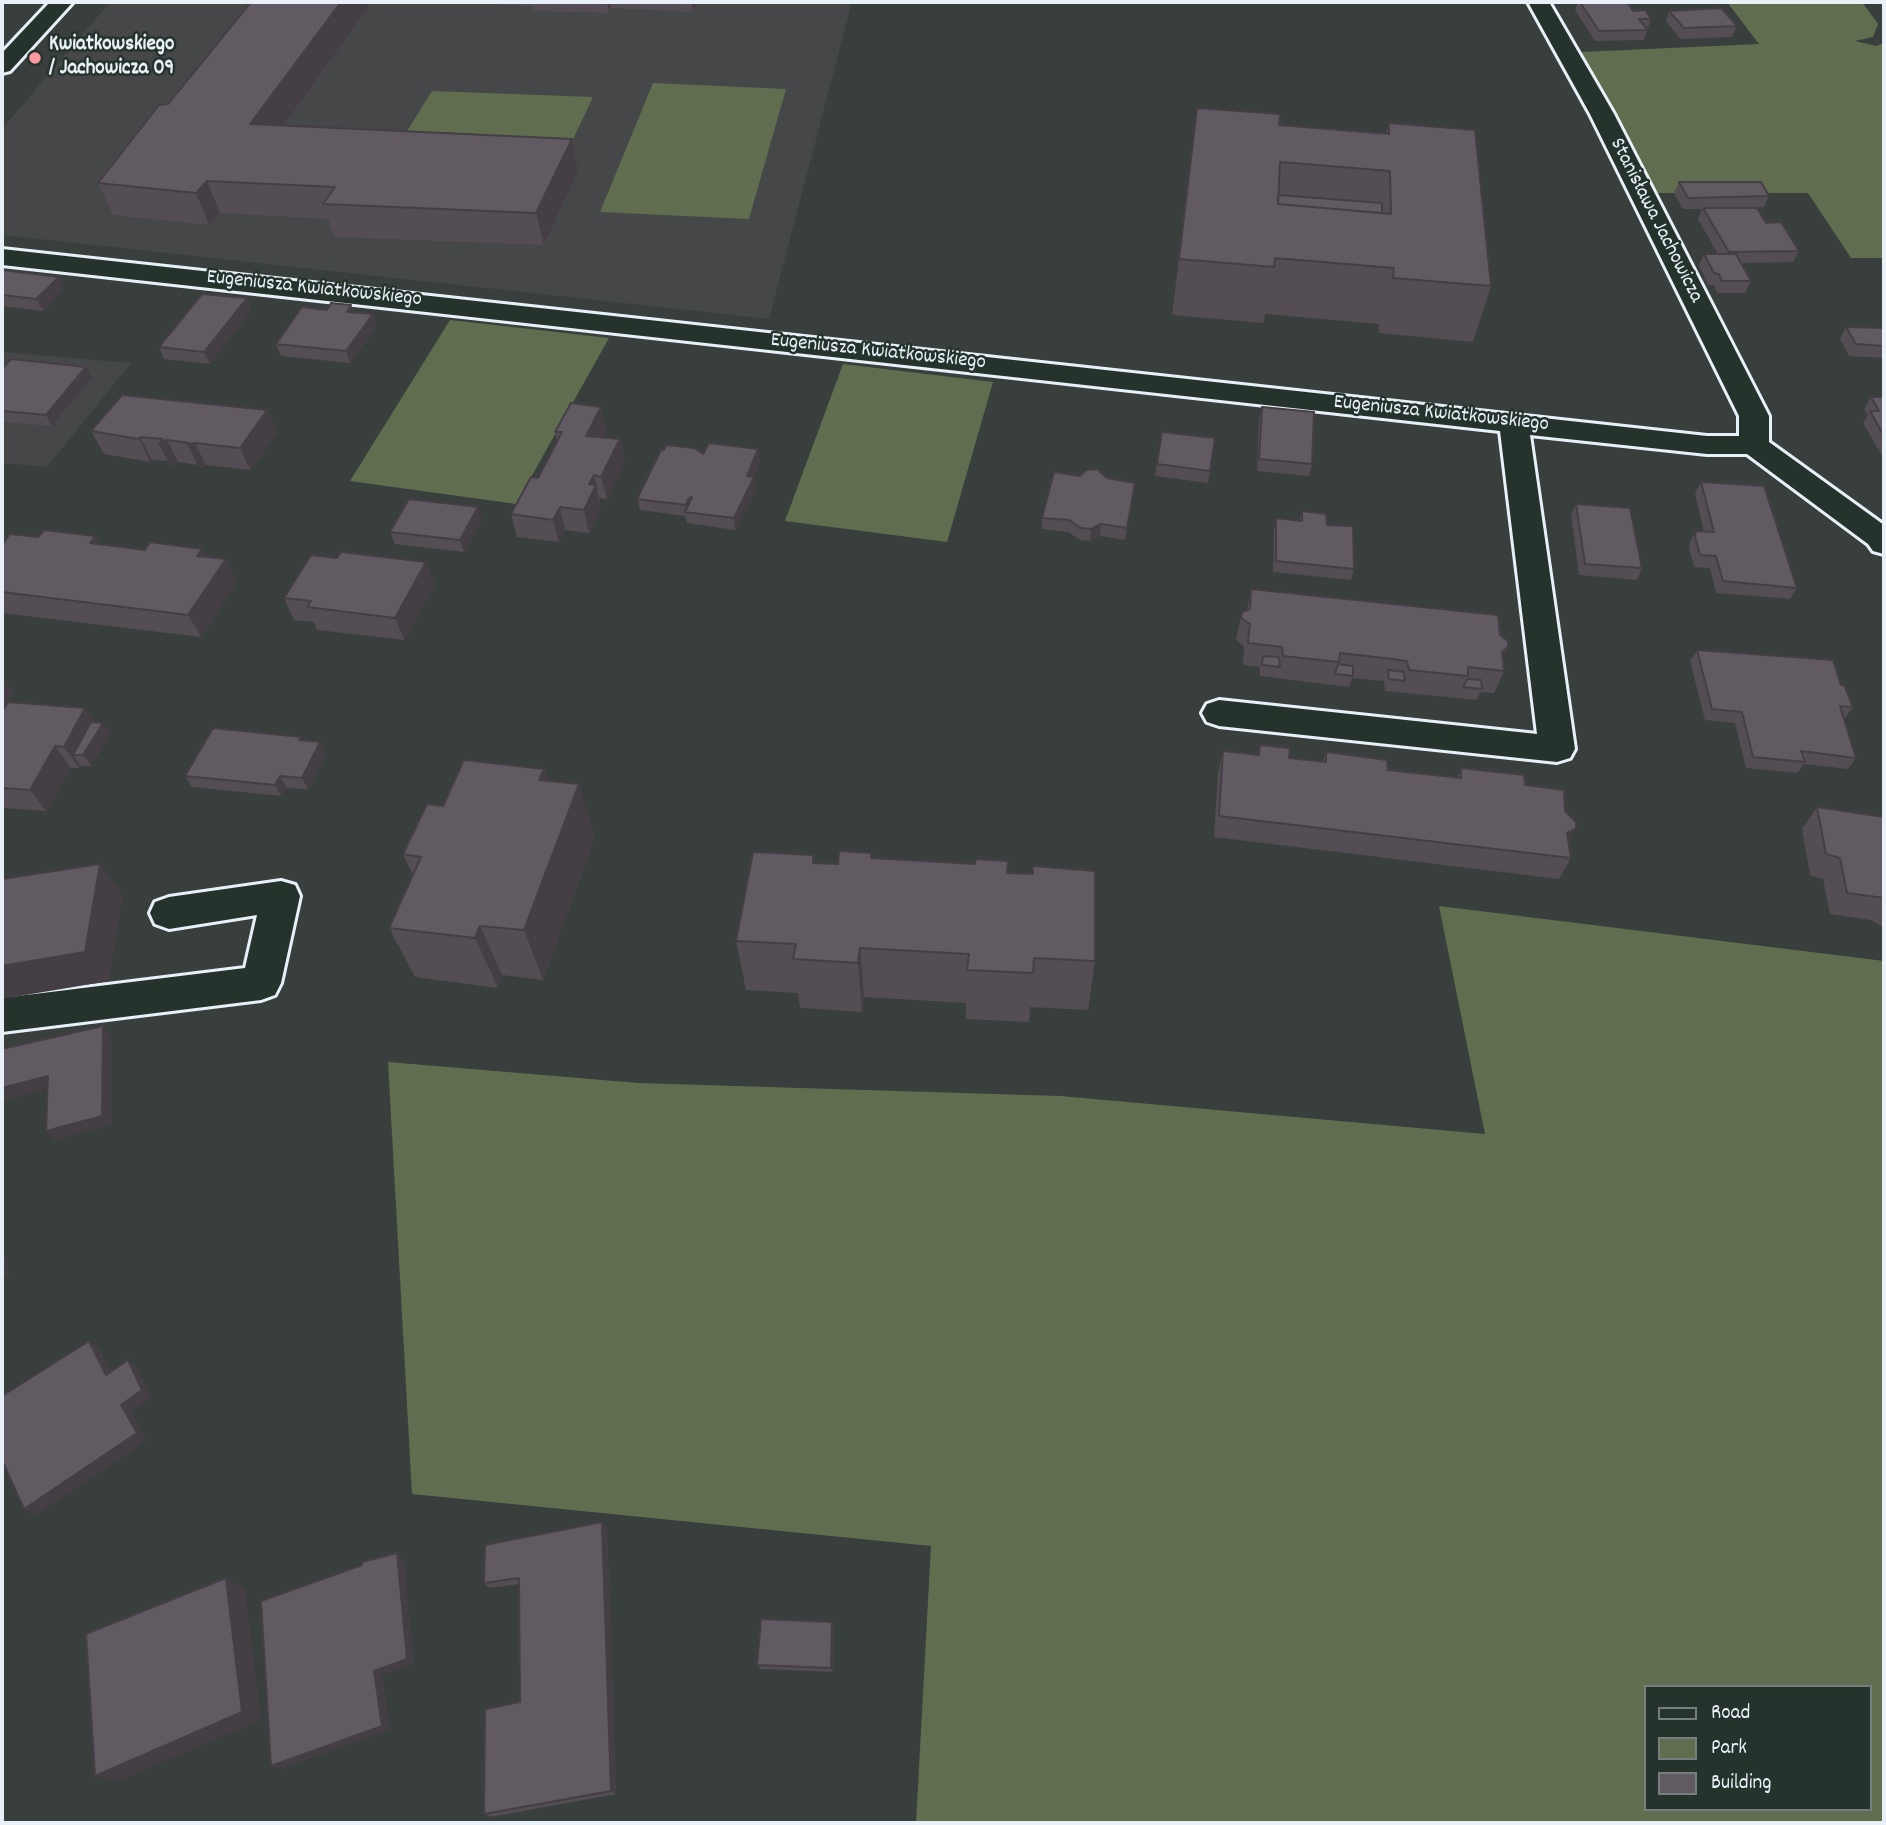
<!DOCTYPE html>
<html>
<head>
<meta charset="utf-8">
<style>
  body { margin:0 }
  #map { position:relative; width:1886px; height:1825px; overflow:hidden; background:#383f3d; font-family:Dekko,sans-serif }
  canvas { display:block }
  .frame { position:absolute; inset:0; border:4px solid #e8f1f8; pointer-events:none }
  .legend { position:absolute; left:1644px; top:1685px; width:228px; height:126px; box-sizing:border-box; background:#26332d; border:2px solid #747f7e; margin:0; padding:9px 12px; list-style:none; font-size:21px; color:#e8f1f8 }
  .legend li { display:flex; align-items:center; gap:14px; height:35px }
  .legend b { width:35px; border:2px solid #747f7e }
</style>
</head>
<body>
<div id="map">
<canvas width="1886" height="1825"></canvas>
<div class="frame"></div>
<ul class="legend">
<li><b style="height:9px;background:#26332d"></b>Road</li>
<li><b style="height:19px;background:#606e4f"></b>Park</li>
<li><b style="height:19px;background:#625a62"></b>Building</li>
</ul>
</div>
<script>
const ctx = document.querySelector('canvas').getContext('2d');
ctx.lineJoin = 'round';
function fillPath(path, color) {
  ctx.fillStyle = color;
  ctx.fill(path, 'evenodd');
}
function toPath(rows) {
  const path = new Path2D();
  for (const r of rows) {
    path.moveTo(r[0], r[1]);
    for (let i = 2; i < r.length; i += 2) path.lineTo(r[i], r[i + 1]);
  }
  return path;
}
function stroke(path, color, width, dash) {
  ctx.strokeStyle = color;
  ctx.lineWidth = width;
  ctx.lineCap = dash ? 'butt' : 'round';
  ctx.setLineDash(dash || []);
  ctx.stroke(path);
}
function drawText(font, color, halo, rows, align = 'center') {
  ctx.font = font + ' Dekko,sans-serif';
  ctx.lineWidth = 5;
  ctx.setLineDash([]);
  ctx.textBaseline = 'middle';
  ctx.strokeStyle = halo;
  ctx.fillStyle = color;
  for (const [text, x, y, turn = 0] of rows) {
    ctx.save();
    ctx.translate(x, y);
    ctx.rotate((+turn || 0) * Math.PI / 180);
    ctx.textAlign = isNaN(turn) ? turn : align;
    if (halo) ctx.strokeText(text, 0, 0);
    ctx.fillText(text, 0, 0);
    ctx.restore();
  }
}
fillPath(toPath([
  [110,2,852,2,769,319,2,235,2,129],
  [2,352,131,363,47,467,2,463]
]), '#454748');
fillPath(toPath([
  [1727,2,1862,2,1878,24,1873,37,1855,41,1876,46,1884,43,1884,258,1851,258,1808,193,1648,193,1581,52,1759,44],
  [653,83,786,89,749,219,600,212],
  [432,91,593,97,567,152,399,144],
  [450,320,609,338,516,504,350,481],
  [843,364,993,382,947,542,785,521],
  [1439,906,1884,961,1884,1823,916,1823,931,1546,412,1494,388,1062,638,1083,1060,1096,1485,1134],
  [1646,1687,1870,1687,1870,1809,1646,1809]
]), '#606e4f');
const minor = toPath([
  [50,2,73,2,10,71,2,73,2,53,50,2],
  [1528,2,1549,2,1614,114,1769,416,1769,442,1884,525,1884,554,1873,551,1868,544,1747,454,1707,454,1530,435,1575,749,1570,758,1557,762,1219,726,1207,722,1202,713,1207,704,1219,700,1537,734,1500,431,2,265,2,249,1707,436,1739,436,1739,416,1590,114,1528,2],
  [281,881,295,885,300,896,281,983,275,995,261,1000,2,1032,2,998,245,968,257,915,169,929,155,924,150,913,155,902,169,897,281,881]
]);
stroke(minor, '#e8f1f8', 6);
fillPath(minor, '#26332d');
fillPath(toPath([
  [251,2,372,2,284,126,572,139,578,171,544,245,334,237,328,219,220,213,209,225,113,215,98,183,168,104],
  [450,2,698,2,693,12,611,8,609,13,532,11,531,6],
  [1578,2,1627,2,1633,11,1651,19,1644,40,1595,41,1575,10],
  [1669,11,1737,26,1732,37,1680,39,1666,21],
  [1197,108,1279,125,1386,133,1389,123,1491,286,1473,342,1379,333,1379,324,1265,314,1264,323,1172,315],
  [1679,182,1769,196,1764,207,1740,208,1766,223,1799,251,1793,262,1741,263,1751,281,1745,293,1717,293,1714,285,1708,285,1699,265,1704,254,1718,254,1698,219,1702,209,1683,209,1674,193],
  [2,270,65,288,43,311,2,306],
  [251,310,210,364,164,359,159,347],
  [354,313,377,326,350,363,281,356,276,344],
  [1846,327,1884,328,1884,358,1849,356,1840,339],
  [2,369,92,378,52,426,2,422],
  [1871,397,1884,397,1884,456,1882,456,1863,423,1868,415,1864,409],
  [1262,407,1312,464,1309,476,1257,471,1259,419],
  [267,410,277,433,250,470,206,465,199,468,198,465,178,462,171,467,168,461,152,460,150,462,104,454,91,431],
  [606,430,602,437,620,439,625,462,607,499,599,498,601,508,589,533,565,530,559,542,517,537,511,514,538,478,557,442,555,432],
  [1162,432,1215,438,1208,483,1155,476],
  [758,449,760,461,753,477,754,477,756,489,735,530,687,523,685,516,640,510,637,499,703,454],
  [1080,476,1135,483,1125,540,1100,536,1090,541,1080,540,1068,532,1042,529,1042,518],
  [1701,482,1797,588,1790,599,1716,593,1710,568,1694,567,1689,548,1690,542,1696,531,1704,532,1695,493],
  [1576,504,1642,568,1637,580,1579,575,1571,515],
  [1302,511,1327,525,1354,569,1351,580,1273,572,1274,530,1276,518,1299,521],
  [482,519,464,552,395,544,390,532],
  [100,544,226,559,237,582,201,637,2,613,2,545],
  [337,558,426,562,435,585,404,640,317,630,314,622,294,620,284,598],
  [1251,589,1503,660,1504,671,1494,693,1480,692,1477,700,1385,691,1384,681,1352,678,1349,687,1260,676,1260,667,1243,665,1244,647,1236,640,1242,612,1247,610],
  [1697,650,1841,685,1853,707,1845,718,1843,718,1856,758,1848,769,1804,764,1797,773,1746,768,1735,723,1705,720,1690,661],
  [2,712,111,734,91,766,81,766,79,768,71,768,46,811,2,808],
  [303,740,326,753,308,789,286,788,281,796,192,787,185,776],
  [1260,745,1289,758,1323,762,1326,752,1388,770,1458,777,1461,768,1525,785,1565,811,1576,828,1568,842,1571,858,1559,879,1214,837,1218,773,1223,751,1258,755],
  [544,769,548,781,595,837,543,980,502,975,498,988,415,977,389,928,413,875,403,854,443,806],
  [1817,807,1882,816,1884,814,1884,928,1871,920,1830,914,1823,879,1810,875,1802,829],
  [813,855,814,863,838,864,872,858,1008,873,1095,961,1088,1010,1030,1007,1029,1022,966,1019,966,1003,864,997,862,1012,800,1008,798,993,746,990,736,941],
  [602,1522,607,1528,616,1794,491,1817,484,1814,520,1702,519,1584,490,1588,484,1583],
  [834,1627,833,1672,760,1669,757,1665]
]), '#544d54');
fillPath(toPath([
  [341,2,372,2,262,156,250,124],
  [607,2,609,2,611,8,609,13],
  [692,2,698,2,693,12],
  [572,139,578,171,544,245,536,213],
  [207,181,220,213,209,225,196,193],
  [59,277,65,288,43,311,36,299],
  [247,298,251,310,210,364,204,352],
  [351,305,355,316,347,312],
  [373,314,377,326,350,363,346,351],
  [86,367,92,378,52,426,46,415],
  [601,407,606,430,591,458,586,436],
  [267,410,277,433,250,470,240,448],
  [140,437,152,460,150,462,139,439],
  [620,439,625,462,607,499,601,477],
  [167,440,178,462,171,467,159,444],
  [195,443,206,465,199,468,188,445],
  [758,449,760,461,748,488,747,476],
  [594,475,601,508,589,533,584,510,589,484],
  [754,477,756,489,735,530,734,518],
  [478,507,482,519,464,552,460,540],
  [560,507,565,530,559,542,553,520],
  [1101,524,1100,536,1090,541,1091,529],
  [95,536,109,559,90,543],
  [202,549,214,571,197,556],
  [226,559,237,582,201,637,188,615],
  [426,562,435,585,404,640,395,618],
  [1508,647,1499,669,1502,652],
  [6,681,14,692,2,710,2,686],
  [85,708,99,729,103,723,111,734,91,766,83,755,73,755,81,766,79,768,64,747],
  [320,742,326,753,308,789,302,778],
  [55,746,71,768,46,811,30,790],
  [544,769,561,822,539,780],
  [280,776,286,788,281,796,275,785],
  [579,784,595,837,543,980,524,930],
  [1576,828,1565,849,1567,833],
  [100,864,123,895,109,981,2,999,2,966],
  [480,926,502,975,498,988,475,938],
  [860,948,864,997,862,1012,858,963],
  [103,1026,111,1036,111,1125,55,1140,46,1131],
  [48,1076,57,1086,2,1101,2,1088],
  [2,1246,10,1274,2,1278],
  [89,1341,99,1349,116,1382,106,1375],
  [128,1360,137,1368,152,1397,131,1412,147,1440,36,1515,24,1509],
  [602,1522,607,1528,616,1794,611,1791],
  [397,1553,404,1559,414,1664,382,1675,390,1730,281,1769,271,1766,374,1671],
  [226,1578,245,1589,261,1720,118,1781,95,1776],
  [832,1622,834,1627,833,1672,831,1668]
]), '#453f45');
const building = toPath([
  [251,2,341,2,250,124,572,139,536,213,323,204,335,187,207,181,196,193,98,183,159,105,168,104,251,2],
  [1580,2,1627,2,1633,11,1645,10,1651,19,1639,19,1648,30,1599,31,1580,2],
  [1721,8,1737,26,1684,28,1669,11,1721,8],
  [1197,108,1280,114,1279,125,1389,134,1389,123,1475,130,1491,286,1393,278,1394,268,1275,258,1274,267,1179,259,1197,108],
  [1280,162,1390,171,1391,214,1278,204,1280,162],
  [1679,182,1761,182,1769,196,1688,198,1679,182],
  [1278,195,1382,203,1382,213,1278,204,1278,195],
  [1703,208,1757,208,1766,223,1781,222,1799,251,1729,252,1703,208],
  [1704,254,1736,254,1751,281,1722,281,1719,274,1714,273,1704,254],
  [2,270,59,277,36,299,2,295,2,270],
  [202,294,247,298,204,352,159,347,202,294],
  [331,303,351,305,347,312,373,314,346,351,276,344,302,307,327,310,331,303],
  [1846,327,1884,328,1884,346,1856,344,1846,327],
  [11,359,86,367,46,415,2,411,2,369,11,359],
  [122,395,267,410,240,448,195,443,188,445,190,443,167,440,159,444,163,439,140,437,139,439,91,431,122,395],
  [1871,397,1884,397,1884,436,1870,411,1879,411,1871,397],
  [571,403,601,407,586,436,620,439,601,477,594,475,589,484,596,485,584,510,560,507,553,520,511,514,531,477,538,478,562,432,555,432,571,403],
  [1262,407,1314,412,1312,464,1259,459,1262,407],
  [1162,432,1215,438,1210,471,1157,464,1162,432],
  [709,443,758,449,747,476,754,477,734,518,685,512,692,497,689,498,686,505,637,499,661,450,664,450,666,445,694,448,703,454,709,443],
  [1097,469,1107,478,1135,483,1127,528,1101,524,1091,529,1081,528,1069,520,1042,518,1054,472,1080,476,1086,470,1097,469],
  [1701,482,1764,486,1797,588,1723,581,1716,556,1700,555,1695,536,1696,531,1714,532,1701,482],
  [409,499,478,507,460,540,390,532,409,499],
  [1576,504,1630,508,1642,568,1585,564,1576,504],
  [1302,511,1326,514,1327,525,1353,526,1354,569,1276,561,1276,518,1302,521,1302,511],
  [44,530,95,536,90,543,145,550,150,542,202,549,197,556,226,559,188,615,2,592,2,545,10,534,38,537,44,530],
  [341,552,426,562,395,618,307,607,311,601,284,598,311,555,337,558,341,552],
  [1251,589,1498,615,1500,635,1508,641,1508,647,1502,652,1504,671,1468,667,1468,676,1409,670,1407,661,1392,659,1340,653,1339,662,1283,656,1282,647,1248,643,1250,624,1241,618,1242,612,1250,609,1251,589],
  [1697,650,1833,660,1841,685,1844,685,1853,707,1840,706,1856,758,1801,751,1805,762,1753,757,1742,712,1712,709,1697,650],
  [1263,656,1279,657,1280,667,1262,665,1263,656],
  [1338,664,1353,666,1353,676,1335,674,1338,664],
  [1388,670,1404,672,1405,681,1389,679,1388,670],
  [1467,679,1481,680,1482,689,1463,687,1467,679],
  [8,702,85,708,64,747,55,746,30,790,2,788,2,712,8,702],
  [91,722,103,723,83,755,73,755,91,722],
  [213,728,301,737,299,740,320,742,302,778,280,776,275,785,185,776,213,728],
  [1260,745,1290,748,1289,758,1326,762,1326,752,1387,760,1388,770,1461,778,1461,768,1524,775,1525,785,1564,790,1565,811,1576,822,1576,828,1567,833,1571,858,1219,816,1223,751,1259,755,1260,745],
  [464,760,544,769,539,780,579,784,524,930,480,926,475,938,389,928,421,857,403,854,427,804,443,806,464,760],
  [1817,807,1884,817,1884,898,1847,893,1840,858,1826,854,1817,807],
  [839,851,872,853,871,858,975,864,976,859,1008,861,1007,873,1033,874,1033,866,1095,871,1095,961,1034,958,1033,973,967,970,969,954,860,948,858,963,793,959,796,944,736,941,753,852,813,855,813,863,838,864,839,851],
  [100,864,85,952,2,966,2,879,100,864],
  [103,1026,102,1116,46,1131,48,1076,2,1088,2,1049,103,1026],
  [89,1341,106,1375,128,1360,142,1390,121,1405,137,1433,24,1509,2,1460,2,1396,89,1341],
  [602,1522,611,1791,484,1814,485,1709,520,1702,519,1578,484,1583,485,1545,602,1522],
  [397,1553,407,1659,374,1671,382,1726,271,1766,261,1601,362,1565,362,1562,397,1553],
  [226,1578,242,1712,95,1776,86,1634,226,1578],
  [761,1619,832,1622,831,1668,757,1665,761,1619]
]);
fillPath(building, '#625a62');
stroke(building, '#453f45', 2);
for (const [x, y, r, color] of [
  [35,58,7,"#ff9aa2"]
]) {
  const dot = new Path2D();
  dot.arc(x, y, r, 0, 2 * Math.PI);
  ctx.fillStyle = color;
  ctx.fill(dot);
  stroke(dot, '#26332d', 2.5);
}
drawText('bold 21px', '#e8f1f8', '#26332d', [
  ["Kwiatkowskiego",49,46],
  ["/ Jachowicza 09",49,70]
], 'left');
drawText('21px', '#e8f1f8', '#26332d', [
  ["Stanisława Jachowicza",1655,221,63],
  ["Eugeniusza Kwiatkowskiego",314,290,6],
  ["Eugeniusza Kwiatkowskiego",878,353,6],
  ["Eugeniusza Kwiatkowskiego",1441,415,6]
]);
</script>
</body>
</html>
